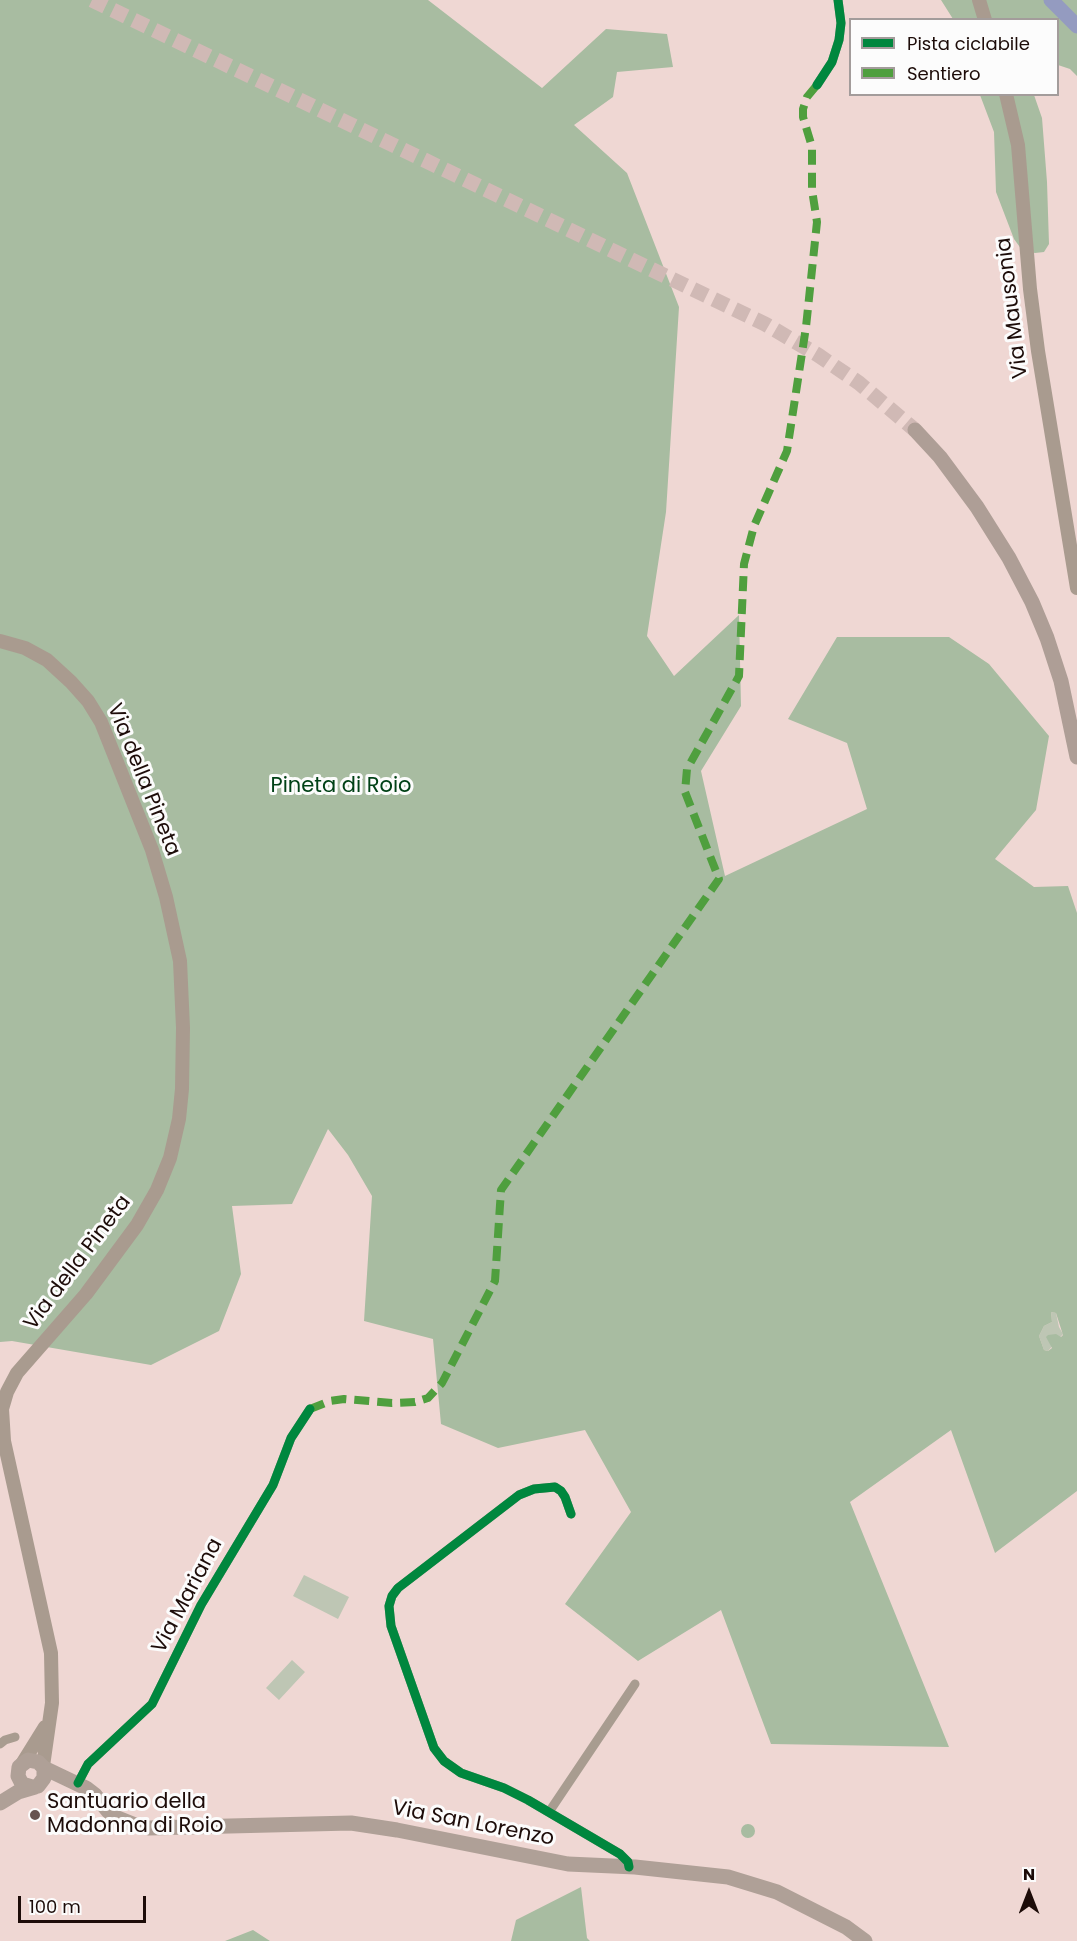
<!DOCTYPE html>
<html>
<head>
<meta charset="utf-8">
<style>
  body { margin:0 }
  #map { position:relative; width:1077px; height:1941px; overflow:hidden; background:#efd7d3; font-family:Poppins,sans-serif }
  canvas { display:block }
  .legend { position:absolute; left:849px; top:18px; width:210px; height:78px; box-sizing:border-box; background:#fcfcfc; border:2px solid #a39c9b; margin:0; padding:8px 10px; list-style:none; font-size:18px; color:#1d0c09 }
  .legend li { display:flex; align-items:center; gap:12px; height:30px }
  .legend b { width:30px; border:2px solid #a39c9b }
  .north { position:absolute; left:999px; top:1863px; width:60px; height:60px; -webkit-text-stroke:4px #fcfcfc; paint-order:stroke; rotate:0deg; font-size:16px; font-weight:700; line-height:24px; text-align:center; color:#1d0c09 }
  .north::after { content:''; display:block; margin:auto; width:21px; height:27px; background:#1d0c09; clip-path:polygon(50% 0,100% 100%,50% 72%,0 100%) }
  .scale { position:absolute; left:18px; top:1896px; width:128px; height:27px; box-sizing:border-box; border:3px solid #1d0c09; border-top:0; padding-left:8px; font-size:18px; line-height:21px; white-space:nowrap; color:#1d0c09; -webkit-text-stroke:4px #fcfcfc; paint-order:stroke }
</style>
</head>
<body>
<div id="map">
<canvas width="1077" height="1941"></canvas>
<ul class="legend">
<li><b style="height:8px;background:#00873e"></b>Pista ciclabile</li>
<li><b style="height:8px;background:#4f9f3e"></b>Sentiero</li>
</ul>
<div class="north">N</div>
<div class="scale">100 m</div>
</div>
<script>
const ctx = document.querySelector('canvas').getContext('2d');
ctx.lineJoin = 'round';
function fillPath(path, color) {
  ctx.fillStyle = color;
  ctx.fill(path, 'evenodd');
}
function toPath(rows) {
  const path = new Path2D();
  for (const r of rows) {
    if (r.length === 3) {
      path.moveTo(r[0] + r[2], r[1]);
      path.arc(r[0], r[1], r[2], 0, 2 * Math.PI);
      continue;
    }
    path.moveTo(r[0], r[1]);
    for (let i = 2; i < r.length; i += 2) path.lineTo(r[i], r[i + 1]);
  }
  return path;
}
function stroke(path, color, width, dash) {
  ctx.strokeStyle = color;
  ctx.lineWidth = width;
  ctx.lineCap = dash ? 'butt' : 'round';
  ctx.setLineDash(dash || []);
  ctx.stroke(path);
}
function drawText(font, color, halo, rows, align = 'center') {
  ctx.font = font + ' Poppins,sans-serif';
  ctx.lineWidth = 6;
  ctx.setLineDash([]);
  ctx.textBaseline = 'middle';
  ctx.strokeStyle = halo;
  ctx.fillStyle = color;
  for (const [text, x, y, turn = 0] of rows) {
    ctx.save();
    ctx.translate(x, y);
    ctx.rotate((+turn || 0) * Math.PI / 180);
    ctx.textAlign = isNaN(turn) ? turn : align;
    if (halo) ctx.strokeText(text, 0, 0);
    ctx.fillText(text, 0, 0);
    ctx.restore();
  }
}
fillPath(toPath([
  [1051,1312,1056,1313,1059,1327,1063,1334,1048,1351,1044,1350,1039,1336,1044,1326,1052,1322],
  [304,1575,349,1597,338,1619,293,1596],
  [292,1660,305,1672,279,1700,266,1688]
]), '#bec6b4');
fillPath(toPath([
  [0,0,428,0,542,88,606,29,667,34,673,67,617,72,613,97,574,125,627,173,679,307,666,512,647,636,674,676,739,615,741,706,701,771,725,876,867,809,847,743,788,719,837,637,949,637,989,664,1049,736,1036,810,995,859,1034,887,1068,886,1077,913,1077,1491,995,1553,951,1430,850,1502,949,1747,771,1744,721,1610,638,1661,565,1604,631,1512,585,1430,498,1448,441,1424,433,1339,364,1321,372,1196,348,1155,328,1129,292,1204,232,1206,241,1274,219,1331,151,1365,12,1341,0,1342],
  [1051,1312,1056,1313,1063,1335,1061,1337,1056,1334,1048,1335,1046,1337,1052,1348,1048,1351,1044,1350,1039,1336,1044,1326,1052,1322],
  [941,0,1077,0,1077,76,1070,69,1058,65,1058,20,953,19],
  [980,95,1034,95,1042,118,1047,182,1049,244,1044,252,1035,253,1022,250,1014,239,996,192,994,132],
  [748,1831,7],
  [581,1887,587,1938,590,1941,511,1941,516,1920],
  [253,1930,270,1941,225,1941]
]), '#a8bca1');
stroke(toPath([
  [1051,0,1077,26]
]), '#949bc0', 15);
stroke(toPath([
  [92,0,765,324,818,355,859,383,915,430]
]), '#d0b9b5', 15, [15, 8]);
stroke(toPath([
  [817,85,832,62,839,40,841,23,838,0],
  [571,1514,565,1497,561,1491,555,1487,534,1489,519,1495,398,1588,392,1596,389,1606,391,1626,434,1748,444,1761,461,1773,504,1788,528,1800,620,1854,628,1862,629,1867],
  [0,1744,5,1740,15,1737],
  [78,1783,88,1764,152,1704,201,1605,273,1485,291,1438,310,1409],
  [549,1812,635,1684]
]), '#a89c90', 9);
stroke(toPath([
  [979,0,985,20],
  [1006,94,1018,145,1030,289,1038,351,1077,588],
  [0,641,25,648,47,660,71,682,88,701,101,722,152,850,166,897,180,961,183,1028,182,1089,179,1119,170,1158,157,1190,137,1225,86,1294,17,1373,7,1392,2,1409,4,1441,51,1653,52,1703,43,1766],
  [22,1764,45,1727]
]), '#a99b8f', 14);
stroke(toPath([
  [44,1768,86,1788,95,1795,108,1811,115,1817,135,1825,149,1828,351,1823,397,1830,568,1864,635,1867,728,1877,777,1892,846,1927,865,1941],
  [32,1787,22,1784,18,1776,19,1767,28,1760,38,1762,44,1768,44,1778,38,1786],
  [0,1803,18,1792,35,1787]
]), '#afa097', 15);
stroke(toPath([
  [915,430,940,457,977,507,1009,558,1032,602,1047,638,1061,681,1077,757]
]), '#ae9e96', 15);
stroke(toPath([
  [310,1409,330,1401,344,1399,392,1403,415,1402,428,1398,442,1383,495,1281,501,1190,719,879,685,792,687,769,739,676,744,564,754,526,787,451,806,327,817,222,812,190,812,147,803,117,803,109,807,97,817,85]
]), '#4f9f3e', 8, [15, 8]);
stroke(toPath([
  [817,85,832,62,839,40,841,23,838,0],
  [571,1514,565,1497,561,1491,555,1487,534,1489,519,1495,398,1588,392,1596,389,1606,391,1626,434,1748,444,1761,461,1773,504,1788,528,1800,620,1854,628,1862,629,1867],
  [78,1783,88,1764,152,1704,201,1605,273,1485,291,1438,310,1409]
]), '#00873e', 9);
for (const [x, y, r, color] of [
  [35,1815,6,"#665350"]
]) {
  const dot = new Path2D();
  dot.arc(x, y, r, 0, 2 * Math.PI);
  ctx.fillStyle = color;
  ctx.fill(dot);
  stroke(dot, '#fcfcfc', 2);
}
drawText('21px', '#1d0c09', '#fcfcfc', [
  ["Via Mausonia",1013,308,-97],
  ["Via della Pineta",143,780,68],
  ["Via della Pineta",78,1263,-53],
  ["Via Mariana",188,1596,-62],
  ["Via San Lorenzo",473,1824,11]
]);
drawText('21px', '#004116', '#fcfcfc', [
  ["Pineta di Roio",341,787]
]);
drawText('21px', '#1d0c09', '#fcfcfc', [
  ["Santuario della",47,1803],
  ["Madonna di Roio",47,1827]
], 'left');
</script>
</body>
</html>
